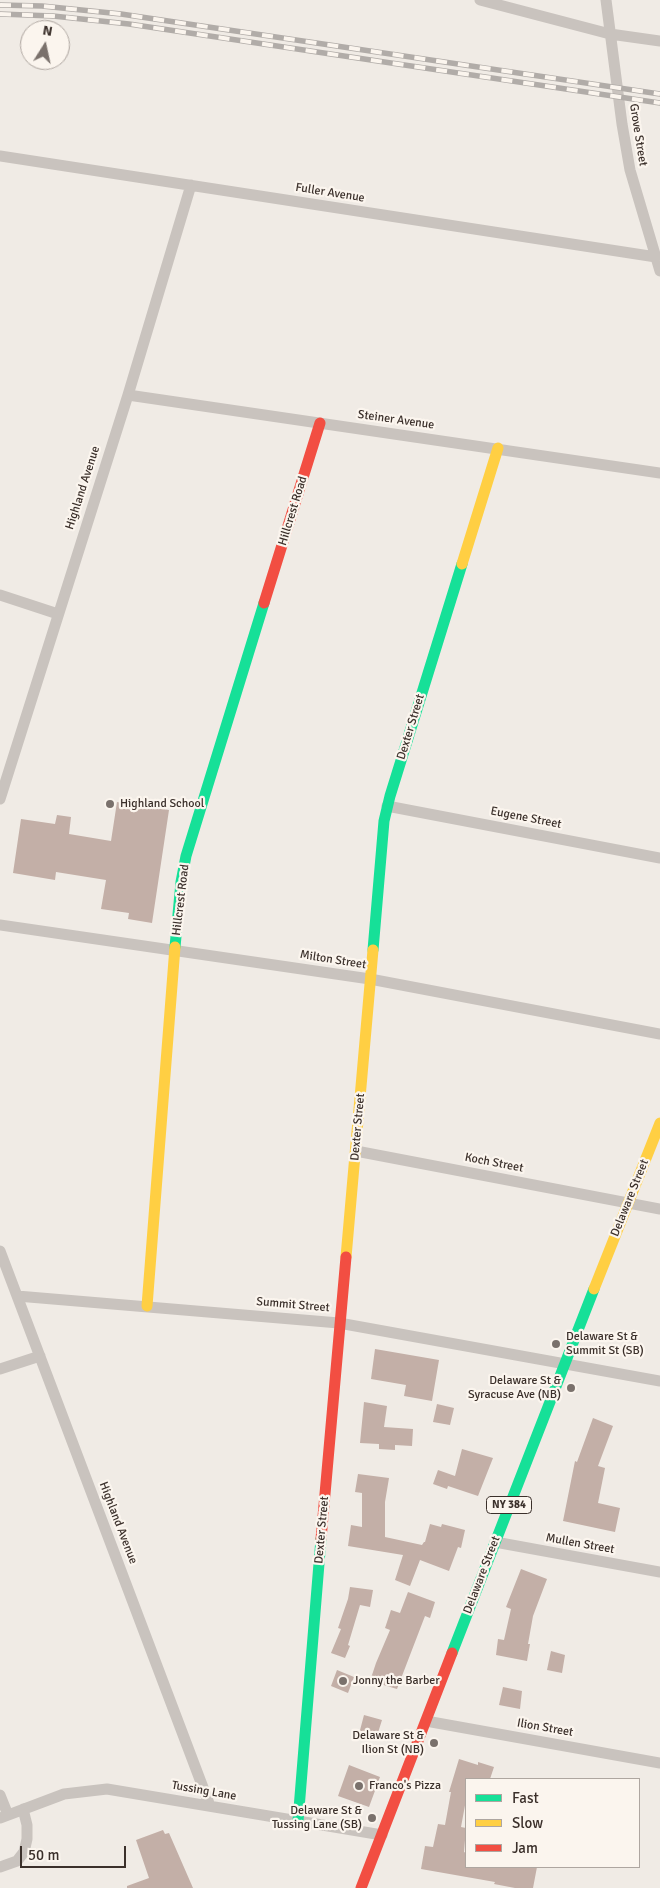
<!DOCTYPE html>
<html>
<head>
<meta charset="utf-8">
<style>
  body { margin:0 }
  #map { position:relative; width:660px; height:1888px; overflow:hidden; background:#f0ebe5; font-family:Signika,sans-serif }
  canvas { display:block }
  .legend { position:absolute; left:465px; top:1778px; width:175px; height:90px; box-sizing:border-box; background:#fbf5ee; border:1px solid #aea6a0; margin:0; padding:6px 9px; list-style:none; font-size:15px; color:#3b302b }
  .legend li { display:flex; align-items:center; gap:10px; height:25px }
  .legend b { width:25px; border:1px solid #aea6a0 }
  .north { position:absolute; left:20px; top:20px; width:50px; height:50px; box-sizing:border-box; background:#fbf5ee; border:1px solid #aea6a0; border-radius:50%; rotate:10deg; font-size:14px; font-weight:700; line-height:20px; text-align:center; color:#3b302b }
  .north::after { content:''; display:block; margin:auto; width:18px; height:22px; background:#7a716c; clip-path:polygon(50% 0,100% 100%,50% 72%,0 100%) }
  .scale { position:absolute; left:20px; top:1846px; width:106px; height:22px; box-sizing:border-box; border:2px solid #3b302b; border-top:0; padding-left:6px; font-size:15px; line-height:18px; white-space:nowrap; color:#3b302b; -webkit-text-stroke:4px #fbf5ee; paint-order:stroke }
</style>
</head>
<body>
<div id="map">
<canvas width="660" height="1888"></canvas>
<ul class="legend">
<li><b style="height:6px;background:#16e098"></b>Fast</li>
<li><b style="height:6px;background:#ffcf43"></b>Slow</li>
<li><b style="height:6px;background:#f24e42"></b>Jam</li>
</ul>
<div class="north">N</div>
<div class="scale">50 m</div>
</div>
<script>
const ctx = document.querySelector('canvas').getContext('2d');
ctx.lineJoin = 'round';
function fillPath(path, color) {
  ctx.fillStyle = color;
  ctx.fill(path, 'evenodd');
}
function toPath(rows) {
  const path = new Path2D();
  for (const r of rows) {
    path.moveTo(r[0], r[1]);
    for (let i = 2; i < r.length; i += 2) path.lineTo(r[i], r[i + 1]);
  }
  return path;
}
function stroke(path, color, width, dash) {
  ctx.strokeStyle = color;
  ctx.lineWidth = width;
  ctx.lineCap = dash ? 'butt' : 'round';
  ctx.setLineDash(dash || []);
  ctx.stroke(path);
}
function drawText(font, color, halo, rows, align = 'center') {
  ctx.font = font + ' Signika,sans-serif';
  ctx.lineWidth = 4.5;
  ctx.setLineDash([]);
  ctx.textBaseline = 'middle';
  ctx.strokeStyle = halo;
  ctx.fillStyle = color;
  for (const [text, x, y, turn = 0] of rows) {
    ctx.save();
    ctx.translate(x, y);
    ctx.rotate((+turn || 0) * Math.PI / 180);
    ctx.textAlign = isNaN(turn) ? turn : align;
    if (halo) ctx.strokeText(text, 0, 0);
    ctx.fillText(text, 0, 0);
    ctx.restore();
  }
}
fillPath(toPath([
  [117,802,169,810,152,923,128,919,129,913,101,909,106,880,56,872,55,880,13,873,21,819,55,824,57,815,71,817,69,834,111,841],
  [375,1349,439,1360,432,1401,404,1396,406,1385,371,1379],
  [364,1402,387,1406,384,1427,413,1429,412,1446,395,1445,395,1450,379,1449,379,1444,360,1443],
  [437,1404,454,1408,450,1425,433,1422],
  [593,1418,613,1426,598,1466,605,1468,598,1503,620,1508,615,1532,563,1521,575,1461,577,1462],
  [462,1449,493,1458,478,1496,448,1486,447,1489,433,1484,438,1470,455,1476],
  [358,1474,389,1478,385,1502,385,1537,422,1545,424,1542,425,1542,430,1524,441,1527,442,1524,465,1530,461,1548,458,1547,449,1571,420,1560,410,1586,395,1580,403,1555,348,1546,351,1525,362,1527,362,1493,355,1492],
  [521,1569,547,1579,533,1616,528,1644,530,1644,527,1661,496,1655,498,1639,504,1640,511,1609,506,1607],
  [350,1587,373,1590,370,1607,360,1605,348,1645,350,1646,345,1658,331,1653,341,1629,338,1628,348,1599],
  [408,1592,435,1602,430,1618,425,1616,397,1689,370,1681,376,1663,390,1630,385,1628,391,1610,400,1613],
  [551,1651,565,1655,562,1673,547,1670],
  [337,1670,354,1677,348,1693,331,1686],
  [503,1687,522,1691,520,1709,499,1705],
  [364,1715,382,1720,376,1739,359,1734],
  [459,1759,478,1765,478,1762,494,1767,490,1779,466,1779,466,1800,461,1827,466,1828,464,1852,466,1853,466,1867,537,1867,533,1888,515,1888,494,1884,495,1882,421,1869,425,1846,433,1847,438,1824,445,1825,451,1792,449,1792],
  [349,1765,380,1777,369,1807,338,1796],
  [163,1830,165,1834,169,1833,193,1888,127,1888,127,1886,149,1878,136,1840]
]), '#c3afa7');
stroke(toPath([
  [480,0,610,34,660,41],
  [606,0,622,124,630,170,660,271],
  [0,156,656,257],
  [128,395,660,473],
  [0,595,58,614],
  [0,799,128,395,191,185],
  [387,806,660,858],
  [0,925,370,979,660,1034],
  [356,1151,660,1209],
  [0,1251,210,1806],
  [17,1296,339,1323,660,1381],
  [0,1369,40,1356],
  [495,1542,660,1572],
  [426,1721,660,1763],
  [0,1795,8,1815],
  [0,1818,64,1794,107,1789,382,1835],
  [0,1867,17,1861,24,1852,27,1839,27,1825,23,1809]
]), '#c9c3be', 11);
stroke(toPath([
  [175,947,181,882,186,856,264,603],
  [373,950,384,821,390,796,462,564],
  [452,1653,594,1289],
  [298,1821,321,1539]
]), '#16e098', 11);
stroke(toPath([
  [462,564,498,448],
  [346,1257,373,950],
  [594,1289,660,1123],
  [147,1306,175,947]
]), '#ffcf43', 11);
stroke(toPath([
  [264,603,320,423],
  [321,1539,346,1257],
  [361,1888,452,1653]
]), '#f24e42', 11);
const rail = toPath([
  [0,5,42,6,121,14,660,94],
  [0,14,53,16,129,24,660,103]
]);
stroke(rail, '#b1aca8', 5.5);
stroke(rail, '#fbf5ee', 4, [11]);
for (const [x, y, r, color] of [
  [110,804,5,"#7a716c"],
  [556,1344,5,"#7a716c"],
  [571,1388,5,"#7a716c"],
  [343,1681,5,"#7a716c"],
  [434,1743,5,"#7a716c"],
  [359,1786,5,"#7a716c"],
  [372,1818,5,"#7a716c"]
]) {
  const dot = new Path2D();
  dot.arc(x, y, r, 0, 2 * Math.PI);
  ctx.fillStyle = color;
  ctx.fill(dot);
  stroke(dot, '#fbf5ee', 2);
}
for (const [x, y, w] of [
  [509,1505,45]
]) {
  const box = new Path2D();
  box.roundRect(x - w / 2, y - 8.5, w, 17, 4);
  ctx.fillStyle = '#fbf5ee';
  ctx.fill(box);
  stroke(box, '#3b302b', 1);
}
drawText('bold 11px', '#3b302b', null, [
  ["NY 384",509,1505]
]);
drawText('12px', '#3b302b', '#fbf5ee', [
  ["Grove Street",638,135,81],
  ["Fuller Avenue",330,193,9],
  ["Steiner Avenue",396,420,8],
  ["Highland Avenue",83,488,-72],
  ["Hillcrest Road",293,511,-73],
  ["Dexter Street",411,727,-73],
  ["Eugene Street",526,818,11],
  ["Hillcrest Road",181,900,-83],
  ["Milton Street",333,960,9],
  ["Dexter Street",358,1127,-85],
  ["Koch Street",494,1163,11],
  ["Delaware Street",630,1198,-68],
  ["Summit Street",293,1305,5],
  ["Highland Avenue",118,1523,69],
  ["Dexter Street",322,1530,-85],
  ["Mullen Street",580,1544,10],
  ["Delaware Street",482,1575,-69],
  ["Ilion Street",545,1728,10],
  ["Tussing Lane",204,1791,10]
]);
drawText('12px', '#3b302b', '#fbf5ee', [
  ["Highland School",120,804],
  ["Delaware St &",566,1337],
  ["Summit St (SB)",566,1351],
  ["Delaware St &",561,1381,"right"],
  ["Syracuse Ave (NB)",561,1395,"right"],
  ["Jonny the Barber",353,1681],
  ["Delaware St &",424,1736,"right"],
  ["Ilion St (NB)",424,1750,"right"],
  ["Franco's Pizza",369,1786],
  ["Delaware St &",362,1811,"right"],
  ["Tussing Lane (SB)",362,1825,"right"]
], 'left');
</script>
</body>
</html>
